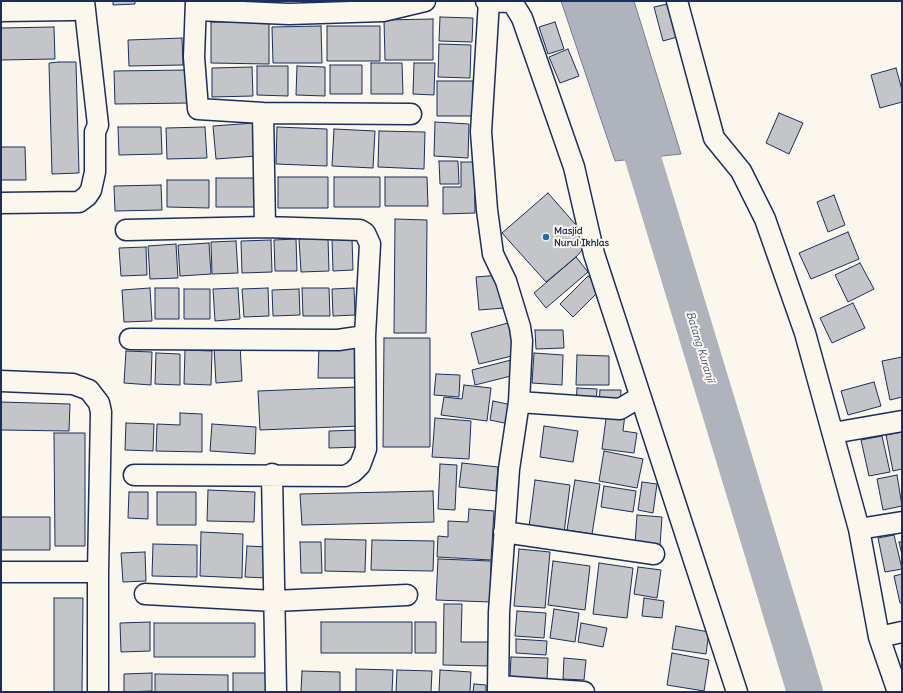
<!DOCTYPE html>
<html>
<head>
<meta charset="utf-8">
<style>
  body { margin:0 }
  #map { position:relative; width:903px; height:693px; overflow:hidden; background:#fbf7ec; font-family:Delius,sans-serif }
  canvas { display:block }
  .frame { position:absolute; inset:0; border:2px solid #1b2f5e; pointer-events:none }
</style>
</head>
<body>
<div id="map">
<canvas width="903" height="693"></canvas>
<div class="frame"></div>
</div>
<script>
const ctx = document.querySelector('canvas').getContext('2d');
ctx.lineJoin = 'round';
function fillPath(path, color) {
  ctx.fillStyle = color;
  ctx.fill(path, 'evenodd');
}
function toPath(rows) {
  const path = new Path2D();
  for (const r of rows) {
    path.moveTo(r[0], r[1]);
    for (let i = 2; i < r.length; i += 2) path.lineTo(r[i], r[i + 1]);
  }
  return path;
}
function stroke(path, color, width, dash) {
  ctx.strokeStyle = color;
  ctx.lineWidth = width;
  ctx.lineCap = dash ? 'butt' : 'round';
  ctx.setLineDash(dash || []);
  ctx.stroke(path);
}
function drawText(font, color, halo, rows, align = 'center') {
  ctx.font = font + ' Delius,sans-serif';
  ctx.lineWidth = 4;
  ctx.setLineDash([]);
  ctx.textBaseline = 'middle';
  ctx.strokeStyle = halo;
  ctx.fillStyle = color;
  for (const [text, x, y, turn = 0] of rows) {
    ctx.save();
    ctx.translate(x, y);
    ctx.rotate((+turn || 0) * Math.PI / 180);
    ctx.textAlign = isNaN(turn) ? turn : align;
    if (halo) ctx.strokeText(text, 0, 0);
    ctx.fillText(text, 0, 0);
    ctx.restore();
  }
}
const water = toPath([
  [561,1,634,1,681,154,615,161,561,1]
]);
fillPath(water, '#afb3bb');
stroke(water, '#747e96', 1);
stroke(toPath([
  [629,112,805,692]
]), '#afb3bb', 36);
const building = toPath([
  [113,1,135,1,135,4,113,5,113,1],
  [672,3,681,36,663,41,654,7,672,3],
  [440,17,473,18,472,42,439,41,440,17],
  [433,19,433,60,385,60,384,20,433,19],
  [211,22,269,22,269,64,211,63,211,22],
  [555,22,564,49,548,54,539,27,555,22],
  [321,26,322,63,273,63,272,27,321,26],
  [327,26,380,26,380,61,327,61,327,26],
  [54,27,55,59,1,60,1,28,54,27],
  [182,38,183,65,129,66,128,40,182,38],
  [439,44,471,45,470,78,438,77,439,44],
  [568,49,579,76,560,83,549,57,568,49],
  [59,62,76,62,79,173,52,174,49,63,59,62],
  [371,63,402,63,403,94,371,94,371,63],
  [414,63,435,63,434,95,413,94,414,63],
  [330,65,362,65,362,94,330,94,330,65],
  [257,66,288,66,288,96,257,95,257,66],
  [297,66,325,67,325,96,296,95,297,66],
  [252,67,253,96,212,97,212,68,252,67],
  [896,68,902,90,902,102,880,108,871,75,896,68],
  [190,70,190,103,115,104,114,71,190,70],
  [437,81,473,81,473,116,437,116,437,81],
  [779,113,803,123,789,154,766,143,779,113],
  [435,122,469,124,468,158,434,156,435,122],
  [254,123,257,156,216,159,213,126,254,123],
  [118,127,161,127,162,154,119,155,118,127],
  [205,127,207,158,167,159,166,128,205,127],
  [277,127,327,129,327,166,276,164,277,127],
  [334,129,375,131,373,168,332,166,334,129],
  [379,131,425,132,424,169,378,167,379,131],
  [1,147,25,147,26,180,1,180,1,147],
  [439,161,458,161,459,184,440,184,439,161],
  [461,162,474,162,475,213,443,214,443,187,461,187,461,162],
  [278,177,328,177,328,208,278,208,278,177],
  [334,177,380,177,380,207,334,207,334,177],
  [385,177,427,177,428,206,385,206,385,177],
  [216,178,256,178,257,207,216,207,216,178],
  [167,180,209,180,209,208,167,207,167,180],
  [161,185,162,210,115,211,114,186,161,185],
  [548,193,590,241,576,257,546,282,502,233,548,193],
  [834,195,845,225,828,232,817,202,834,195],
  [395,219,427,220,426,333,394,333,395,219],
  [848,232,859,259,811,279,799,253,848,232],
  [328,238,329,271,301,272,299,239,328,238],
  [352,238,353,270,333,271,332,239,352,238],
  [296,239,297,271,275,271,274,240,296,239],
  [271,240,272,272,242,273,241,241,271,240],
  [236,241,238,273,212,274,211,242,236,241],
  [209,243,211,274,180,276,178,245,209,243],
  [176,244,178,278,150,279,148,246,176,244],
  [146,247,147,275,121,276,119,248,146,247],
  [576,257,588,272,546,308,534,293,576,257],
  [860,263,874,289,848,302,835,275,860,263],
  [501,275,504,308,479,310,476,277,501,275],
  [588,276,601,289,573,317,560,304,588,276],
  [150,288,152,321,124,322,122,290,150,288],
  [155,288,179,288,179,319,155,319,155,288],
  [238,288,240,319,215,321,213,289,238,288],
  [268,288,269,316,244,317,242,289,268,288],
  [302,288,329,288,330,316,303,316,302,288],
  [354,288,355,315,333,316,332,289,354,288],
  [184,289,210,289,210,319,184,319,184,289],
  [299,289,300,315,273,316,272,290,299,289],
  [853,303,865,328,832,343,820,318,853,303],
  [508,323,516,355,479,364,471,333,508,323],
  [535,330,563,330,564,348,536,349,535,330],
  [384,338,430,338,430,447,383,447,384,338],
  [240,345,242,381,216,383,214,347,240,345],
  [319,345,358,346,358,378,318,378,319,345],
  [185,350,212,351,211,385,184,384,185,350],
  [126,351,152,352,151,385,124,383,126,351],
  [156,353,180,354,180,385,155,384,156,353],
  [534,353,563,355,562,385,532,383,534,353],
  [577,355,609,356,609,385,576,385,577,355],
  [902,357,902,397,890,400,882,361,902,357],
  [515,359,519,374,475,385,472,370,515,359],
  [436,374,460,375,459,397,434,395,436,374],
  [874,382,881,406,848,415,841,391,874,382],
  [464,385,491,388,487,421,441,415,444,397,462,399,464,385],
  [358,387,360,426,260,430,258,391,358,387],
  [577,388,597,389,596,404,576,404,577,388],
  [600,390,621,390,620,405,599,404,600,390],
  [493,401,512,405,509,424,490,420,493,401],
  [1,402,70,404,69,431,1,430,1,402],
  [607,411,625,414,623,431,637,433,634,453,602,449,607,411],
  [180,413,202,414,202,452,156,451,157,424,180,425,180,413],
  [435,418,471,421,469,459,432,457,435,418],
  [126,423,154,424,153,451,125,450,126,423],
  [212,424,256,427,255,454,210,451,212,424],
  [544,426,578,431,573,462,540,457,544,426],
  [359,430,360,447,329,448,329,431,359,430],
  [902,432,902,469,893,471,886,435,902,432],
  [54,433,85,433,85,546,55,546,54,433],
  [882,436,890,472,869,476,861,440,882,436],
  [604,451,643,459,637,488,599,481,604,451],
  [462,463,498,467,496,491,459,487,462,463],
  [440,464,457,465,455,510,438,509,440,464],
  [897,475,902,506,883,510,877,479,897,475],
  [535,480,570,485,564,533,529,527,535,480],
  [575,480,600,484,592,534,567,530,575,480],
  [642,482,657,484,653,513,638,510,642,482],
  [604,486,636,491,633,512,601,507,604,486],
  [208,490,255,492,254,522,207,521,208,490],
  [433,491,434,522,302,525,300,494,433,491],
  [129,492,148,492,148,519,128,518,129,492],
  [157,492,196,492,196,525,157,525,157,492],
  [469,509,494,511,491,560,437,557,438,536,448,537,448,521,468,522,469,509],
  [637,515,662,517,660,546,635,544,637,515],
  [1,517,50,517,50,550,1,550,1,517],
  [201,532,243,534,242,578,200,576,201,532],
  [894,535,902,569,885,572,878,538,894,535],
  [325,539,366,540,365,572,325,571,325,539],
  [372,540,434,541,433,571,371,570,372,540],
  [300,542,321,542,322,573,301,573,300,542],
  [899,542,902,542,902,555,899,542],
  [153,544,197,545,197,577,152,576,153,544],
  [247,546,267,547,266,578,245,577,247,546],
  [519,549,550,552,545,608,514,606,519,549],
  [145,552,146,581,123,582,121,553,145,552],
  [438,559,491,561,490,602,436,600,438,559],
  [553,561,590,566,585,610,548,605,553,561],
  [599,563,633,568,627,618,593,614,599,563],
  [638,567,661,570,657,598,634,594,638,567],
  [902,574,902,603,900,603,894,576,902,574],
  [54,598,83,598,82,692,54,692,54,598],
  [644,598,664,601,662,618,642,616,644,598],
  [444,604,462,604,461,642,491,642,490,666,443,665,444,604],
  [554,609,579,613,575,642,550,638,554,609],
  [517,611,546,613,544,638,515,636,517,611],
  [150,622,150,651,121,652,120,623,150,622],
  [321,622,412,622,412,653,321,653,321,622],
  [415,622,436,622,436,653,415,653,415,622],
  [154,623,255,623,255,657,154,657,154,623],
  [581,623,607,628,603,647,578,642,581,623],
  [676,626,709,632,706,654,672,649,676,626],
  [516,639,547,641,546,655,516,653,516,639],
  [672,653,709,660,704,691,667,685,672,653],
  [511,657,548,658,547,680,510,678,511,657],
  [564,658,586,660,584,680,563,679,564,658],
  [356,669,393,670,392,692,356,692,356,669],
  [397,670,432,671,431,692,396,692,397,670],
  [440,670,471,672,470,692,439,692,440,670],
  [302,671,340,672,340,692,301,692,302,671],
  [152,673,152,691,124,692,124,674,152,673],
  [233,673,267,673,267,692,233,692,233,673],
  [155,674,228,675,228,692,155,692,155,674],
  [474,684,486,685,486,692,473,692,474,684]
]);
fillPath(building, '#c3c5c9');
stroke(building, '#1b2f5e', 1);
const street = toPath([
  [196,1,194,57,198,109,263,113,411,114],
  [486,1,509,2,514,5,522,18,574,167,594,254,737,692],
  [489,1,481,132,487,210,493,254,506,281,520,327,522,341,519,402,509,469,499,612,498,692],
  [677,1,714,138,741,171,765,219,805,333,859,529,879,637,898,692],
  [196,10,289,14,383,11,425,1],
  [1,11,73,10,81,6,84,1],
  [263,113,265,227],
  [1,203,79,202,87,196,91,190,95,172,95,132,98,125,84,1],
  [126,230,265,227,360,230,365,233,370,244,365,336,366,449,360,465,353,472,345,476,134,475],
  [130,339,338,340,365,336],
  [1,381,73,384,89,390,99,403,101,412,98,572,98,692],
  [519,402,620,409,640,397],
  [833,433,902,421],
  [272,474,276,692],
  [859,529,902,522],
  [504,532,654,554],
  [1,572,98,572],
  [145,594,274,601,407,595],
  [879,637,902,632],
  [499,686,584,692]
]);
stroke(street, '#1b2f5e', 23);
stroke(street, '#fbf7ec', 20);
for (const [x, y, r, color] of [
  [546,237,4,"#1f6fb2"]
]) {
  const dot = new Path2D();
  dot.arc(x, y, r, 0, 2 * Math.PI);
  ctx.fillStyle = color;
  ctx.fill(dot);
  stroke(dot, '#fbf7ec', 1.5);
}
drawText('bold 10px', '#1b2f5e', '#fbf7ec', [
  ["Masjid",554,231],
  ["Nurul Ikhlas",554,243]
], 'left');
drawText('italic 11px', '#47577a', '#fbf7ec', [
  ["Batang Kuranji",700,347,73]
]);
</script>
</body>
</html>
